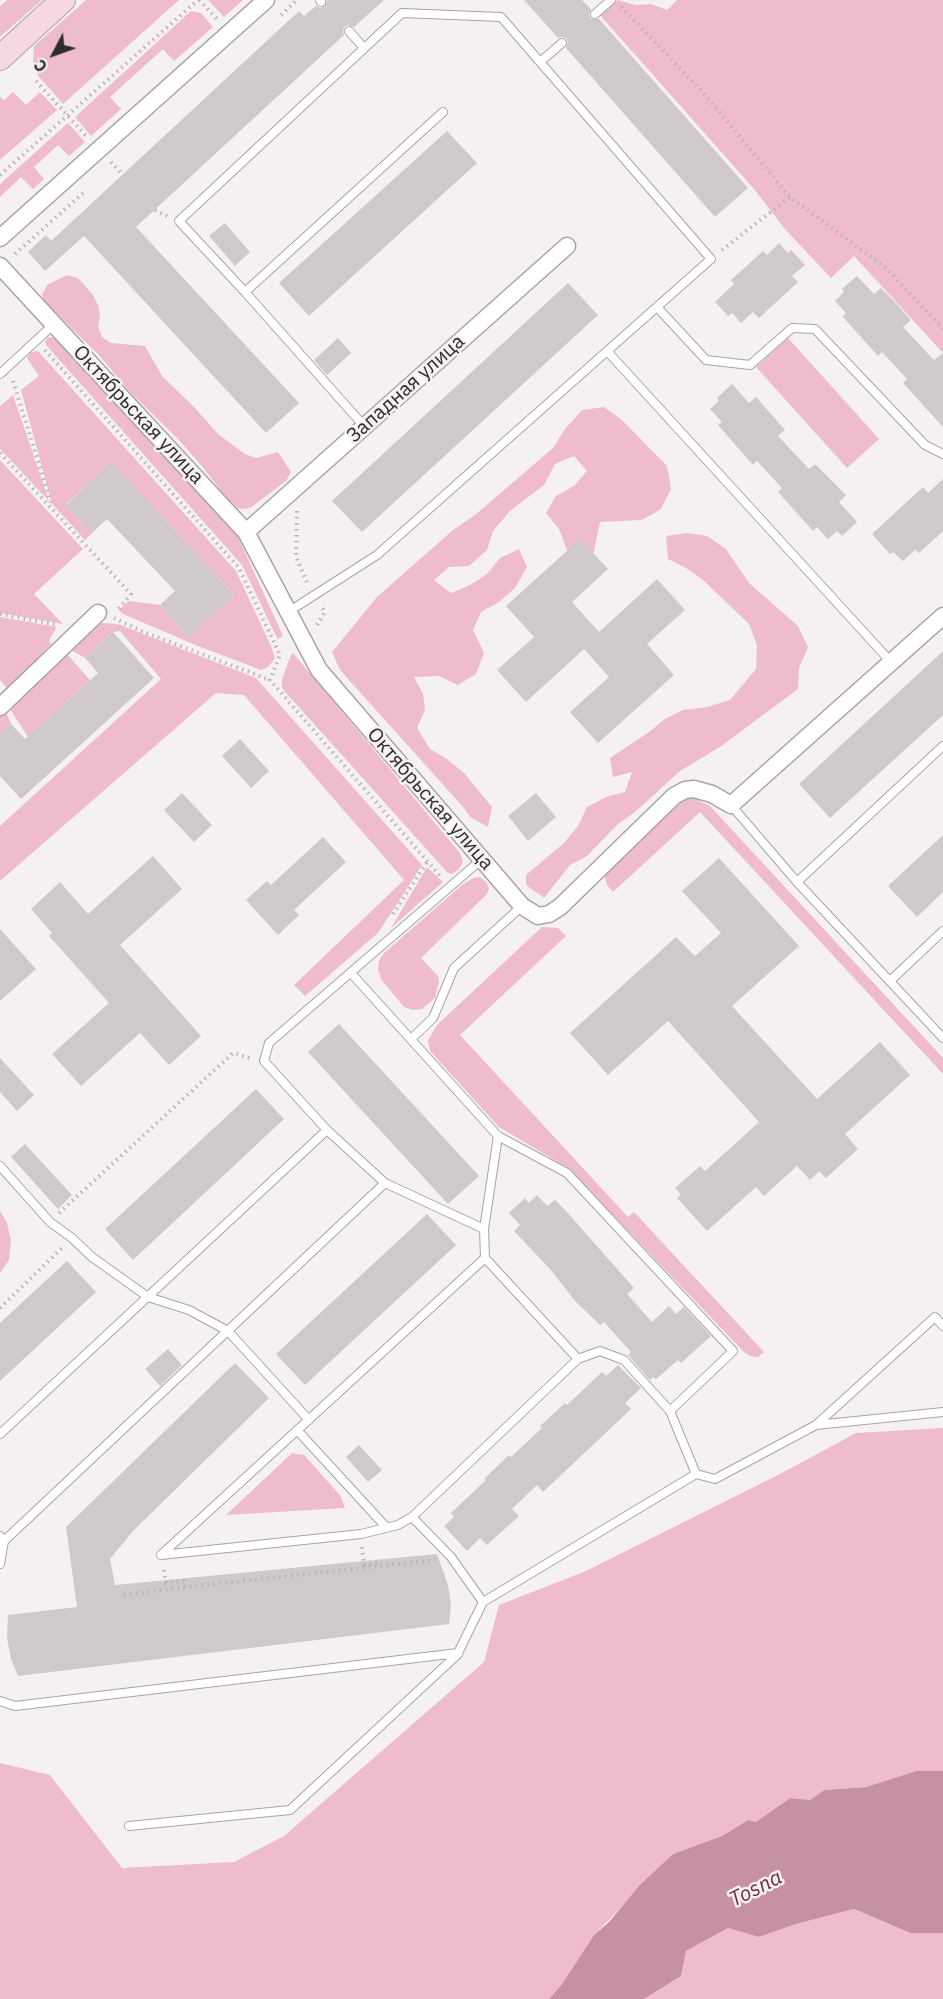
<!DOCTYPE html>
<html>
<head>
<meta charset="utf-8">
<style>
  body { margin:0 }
  #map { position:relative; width:943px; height:1999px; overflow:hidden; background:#f5f0f1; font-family:"IBM Plex Sans",sans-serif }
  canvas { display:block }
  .north { position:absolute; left:24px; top:24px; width:60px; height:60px; -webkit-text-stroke:4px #f5f0f1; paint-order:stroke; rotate:229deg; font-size:16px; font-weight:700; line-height:24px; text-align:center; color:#2e2c2c }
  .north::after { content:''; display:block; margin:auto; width:21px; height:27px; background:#2e2c2c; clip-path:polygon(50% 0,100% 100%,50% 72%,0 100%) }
</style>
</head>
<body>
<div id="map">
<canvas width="943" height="1999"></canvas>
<div class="north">С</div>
</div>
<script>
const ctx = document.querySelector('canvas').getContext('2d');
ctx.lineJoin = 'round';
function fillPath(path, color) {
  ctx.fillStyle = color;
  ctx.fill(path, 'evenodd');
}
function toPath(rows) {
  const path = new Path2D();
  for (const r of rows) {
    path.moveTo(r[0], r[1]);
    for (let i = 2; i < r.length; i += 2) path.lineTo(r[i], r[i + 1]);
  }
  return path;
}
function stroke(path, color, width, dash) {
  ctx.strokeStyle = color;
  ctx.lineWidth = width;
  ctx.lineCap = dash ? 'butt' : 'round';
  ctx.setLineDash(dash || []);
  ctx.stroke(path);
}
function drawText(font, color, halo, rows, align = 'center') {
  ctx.font = font + ' "IBM Plex Sans",sans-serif';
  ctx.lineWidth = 5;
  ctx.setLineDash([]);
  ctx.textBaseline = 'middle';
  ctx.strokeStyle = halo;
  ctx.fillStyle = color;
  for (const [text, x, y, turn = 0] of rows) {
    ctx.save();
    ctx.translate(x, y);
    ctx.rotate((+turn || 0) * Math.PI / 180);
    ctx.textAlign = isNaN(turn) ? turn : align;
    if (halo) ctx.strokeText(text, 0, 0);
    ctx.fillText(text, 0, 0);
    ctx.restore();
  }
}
fillPath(toPath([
  [7,0,42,0,0,37,0,6],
  [86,0,179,0,63,104,39,77,33,64,34,46],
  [208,0,243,0,224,17],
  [618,0,635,5,651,4,667,10,677,0,943,0,943,353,854,256,831,278,784,228,754,189,599,14,606,6],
  [191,11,201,13,213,27,174,61,163,49,110,97,121,109,91,136,75,117],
  [13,92,26,105,40,92,57,110,0,160,0,97,4,100],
  [68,123,85,142,69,156,58,145,34,167,44,179,33,189,21,177,0,197,0,184],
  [67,275,78,278,93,295,98,305,100,316,98,326,102,337,111,343,145,346,162,376,195,408,218,434,245,454,256,458,278,452,291,472,286,481,250,508,239,509,229,501,201,465,178,439,128,390,99,355,57,314,46,308,42,295,47,285],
  [48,337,56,338,223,514,239,539,283,636,278,639,275,634,242,565,46,345,45,342],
  [788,338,879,439,847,468,756,367],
  [38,351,236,571,271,646,275,658,268,667,261,670,193,644,123,614,119,610,129,601,160,605,189,637,234,595,111,463,66,504,92,533,85,540,52,504,21,390,39,376,27,358,31,352],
  [13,395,49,501,0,449,0,406],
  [604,407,622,420,667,466,671,489,661,509,642,520,600,522,591,566,569,555,559,529,546,513,556,496,574,486,587,471,574,456,555,464,544,485,510,511,493,531,487,550,469,566,449,567,434,580,451,593,470,585,487,574,500,558,519,549,527,567,515,588,499,602,481,612,473,630,484,653,476,674,458,685,439,676,414,677,423,694,425,710,417,728,430,749,447,759,465,774,492,807,488,827,470,817,464,808,340,670,332,652,377,597,453,530,475,515,553,448,565,429,582,410],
  [0,460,83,549,34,594,63,624,0,613],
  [687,533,707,536,726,549,749,583,798,626,808,647,799,668,798,689,720,747,680,771,635,812,618,824,587,856,570,865,544,898,526,885,526,875,564,843,578,826,587,807,606,797,625,792,632,772,613,777,610,758,649,732,665,719,683,710,707,707,730,700,756,669,757,645,749,624,703,580,686,568,668,559,666,536],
  [0,617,57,627,49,640,51,644,8,689,0,680],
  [102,623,118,624,256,678,422,865,378,933,305,996,294,985,404,880,244,695,216,693,0,881,0,826,161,679,120,631,113,632,85,658,69,649,91,627],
  [65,652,90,680,28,737,8,706],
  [293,653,460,853,463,862,458,870,451,874,447,872,287,694,282,688,282,680,290,657],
  [5,709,11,724,0,734,0,714],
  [693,798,710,806,943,1058,943,1074,700,812,613,892,607,885,605,877,611,867,685,799],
  [427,867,443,882,391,928],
  [480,877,487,883,489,889,487,894,421,958,438,976,439,982,435,998,422,1009,413,1010,404,1007,381,979,378,969,379,961,383,954,462,885,473,878],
  [542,927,558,928,566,936,460,1035,628,1217,634,1212,764,1352,758,1357,750,1356,743,1351,568,1168,499,1127,430,1051,428,1040,438,1024],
  [0,1211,7,1223,11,1241,9,1260,0,1273],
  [943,1428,943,1771,916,1771,866,1787,824,1790,810,1800,790,1798,756,1822,748,1820,722,1836,673,1854,594,1935,562,1984,549,1999,0,1999,0,1763,50,1775,122,1868,234,1862,284,1836,484,1662,499,1605,586,1571,778,1475,856,1433],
  [292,1453,304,1455,340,1495,345,1508,226,1515],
  [854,1909,909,1933,943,1933,943,1999,644,1999,681,1976,686,1951,728,1928,759,1937,796,1924]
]), '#efbccc');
fillPath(toPath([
  [916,1771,943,1771,943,1933,910,1933,854,1909,796,1924,759,1937,728,1928,686,1951,681,1976,644,1999,549,1999,562,1984,594,1935,609,1922,640,1885,673,1854,722,1836,748,1820,756,1822,790,1798,810,1800,824,1790,866,1787]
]), '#c692a3');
fillPath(toPath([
  [327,0,384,0,354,27,348,25,344,27,343,32,344,35,136,227,299,403,266,433,84,236,45,271,28,252,46,235,51,241,299,11,304,16,316,6,320,8,324,7],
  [524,0,582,0,591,9,589,15,591,19,599,19,748,188,715,217,566,48,568,42,566,38,561,37,558,38],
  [447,131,477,163,309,316,279,283],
  [225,223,250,252,235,266,209,236],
  [779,243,788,253,791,250,805,265,792,276,798,282,759,318,753,312,741,323,732,313,728,316,715,302,734,284,731,280,763,251,767,255],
  [857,276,874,294,881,288,892,299,911,320,903,327,934,360,943,353,943,427,903,383,907,379,882,352,878,356,843,317,846,313,835,301,844,292,842,289],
  [568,283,598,315,362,532,332,501],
  [338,338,351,353,327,375,314,360],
  [732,384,749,403,756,397,785,430,778,436,809,469,815,464,846,495,839,502,857,522,842,536,837,531,828,539,817,527,813,531,778,492,782,488,757,461,753,465,718,425,722,422,710,409,719,401,717,398],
  [111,462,234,595,189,637,160,605,175,591,107,519,92,533,66,505],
  [943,479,943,531,919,553,915,550,903,561,893,552,890,554,872,534,923,487,928,493],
  [580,539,608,569,572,602,599,632,657,579,685,610,647,644,674,675,598,743,570,712,609,677,584,649,526,702,497,670,534,637,506,606],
  [113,632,154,678,21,799,0,776,0,734,11,724,25,739,98,673,85,658],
  [943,651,943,715,830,818,799,784],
  [240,739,269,771,251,788,222,756],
  [182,793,212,825,194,842,164,810],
  [536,793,556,817,528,841,508,816],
  [943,835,943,892,917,917,888,886],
  [323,837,346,862,294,910,299,915,278,935,246,900,267,881,271,885],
  [153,856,182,889,120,945,201,1036,169,1065,140,1033,81,1086,52,1054,109,1003,49,936,52,933,31,909,60,882,88,914],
  [719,858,799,946,732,1006,817,1099,880,1042,910,1075,845,1134,858,1149,826,1178,819,1171,810,1180,797,1166,764,1196,756,1187,707,1231,677,1198,681,1195,675,1188,700,1166,705,1171,759,1122,668,1021,608,1075,570,1033,676,937,695,956,721,933,682,891],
  [0,929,36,969,0,1001],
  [339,1024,479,1176,448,1204,308,1052],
  [0,1058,34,1095,17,1111,0,1092],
  [256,1089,284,1119,133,1260,105,1229],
  [25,1144,72,1195,58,1209,11,1157],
  [537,1195,547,1206,555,1200,566,1211,634,1288,627,1294,652,1322,669,1306,676,1314,684,1307,711,1336,681,1363,678,1360,656,1379,653,1377,650,1380,628,1355,631,1352,604,1322,600,1325,576,1302,550,1269,514,1231,520,1225,509,1213,525,1198,529,1203],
  [427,1214,456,1245,305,1385,276,1354],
  [67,1261,96,1292,0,1381,0,1323],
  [168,1349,182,1365,160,1386,145,1369],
  [235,1363,269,1398,133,1531,110,1559,115,1585,437,1554,448,1585,451,1604,449,1624,18,1676,11,1659,7,1638,8,1615,77,1607,66,1527],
  [618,1365,641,1388,625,1403,631,1409,543,1492,537,1485,512,1509,519,1516,487,1545,480,1538,467,1551,444,1526,454,1517,451,1513,486,1480,484,1479,509,1455,511,1457,542,1428,540,1426,565,1403,567,1405,602,1372,606,1376],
  [359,1445,382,1470,368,1482,346,1457]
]), '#cfc9cb');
const lane = toPath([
  [320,0,321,2],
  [595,14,611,0],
  [349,31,364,48],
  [540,62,562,43],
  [245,292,443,112],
  [657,307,706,360,750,365,792,328,815,329,925,445,943,454],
  [607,351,891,662],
  [0,374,54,324],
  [288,612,377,555,711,259,501,17,402,13,179,221,245,292,364,426],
  [731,805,797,882,943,1038],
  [482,859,269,1043,264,1061,327,1130,385,1183,484,1229],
  [797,882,943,746],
  [351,973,498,1136,567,1173,733,1351,670,1411],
  [890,981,943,931],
  [411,1039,433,1018,454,968,522,906],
  [0,1166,50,1222,72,1238,92,1257,148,1297,189,1310,228,1331,309,1420],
  [816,1425,935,1317,943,1326],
  [297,1430,386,1527],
  [0,1434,327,1130],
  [696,1474,715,1479,816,1425,943,1412],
  [412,1517,451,1557,483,1602],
  [0,1536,4,1541,0,1564],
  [4,1541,385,1183],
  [161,1555,361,1534,398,1525,412,1517,578,1359,485,1258,484,1229,498,1136],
  [161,1555,485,1258],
  [0,1701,15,1706,458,1653,483,1602,696,1474,670,1411,624,1360,600,1351,578,1359],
  [129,1826,290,1810,458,1654]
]);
const street = toPath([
  [0,238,266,0],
  [0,266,246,532,319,670,522,906,538,916,549,914,560,907,674,796,685,790,694,789,712,794,731,805,943,616],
  [246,532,567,246],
  [0,707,98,613]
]);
const secondary = toPath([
  [0,58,63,0]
]);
stroke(lane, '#a9a4a5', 10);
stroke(street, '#a9a4a5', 19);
stroke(secondary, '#a9a4a5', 26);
stroke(toPath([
  [199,0,217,19],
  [621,7,701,90,790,197,886,268,943,329],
  [281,15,297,0],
  [36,81,87,137],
  [111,162,123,175],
  [0,175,198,0],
  [155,210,167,216],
  [722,250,790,197],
  [15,254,83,193],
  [45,350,239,568,280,655,270,680,441,877],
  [13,381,52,506],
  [0,453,131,594,117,611],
  [297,511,296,557,307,582],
  [0,614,58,625],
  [114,618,141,631,270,680],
  [317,625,325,612,321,606],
  [393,914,427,862],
  [59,1213,233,1053,250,1058],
  [0,1308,62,1248],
  [362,1547,364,1565,378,1563,378,1566],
  [164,1570,166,1583,184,1581,185,1587,435,1560],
  [124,1595,185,1587]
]), '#b8b4b4', 4, [1.5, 4.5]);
stroke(lane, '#fff', 8);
stroke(street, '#fff', 16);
stroke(secondary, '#f6d8e3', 24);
drawText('20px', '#2e2c2c', '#f5f0f1', [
  ["Западная улица",406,389,-42],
  ["Октябрьская улица",138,415,47],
  ["Октябрьская улица",430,799,49]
]);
drawText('italic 21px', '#6d2c46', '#f5f0f1', [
  ["Tosna",756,1889,-27]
]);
</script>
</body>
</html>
